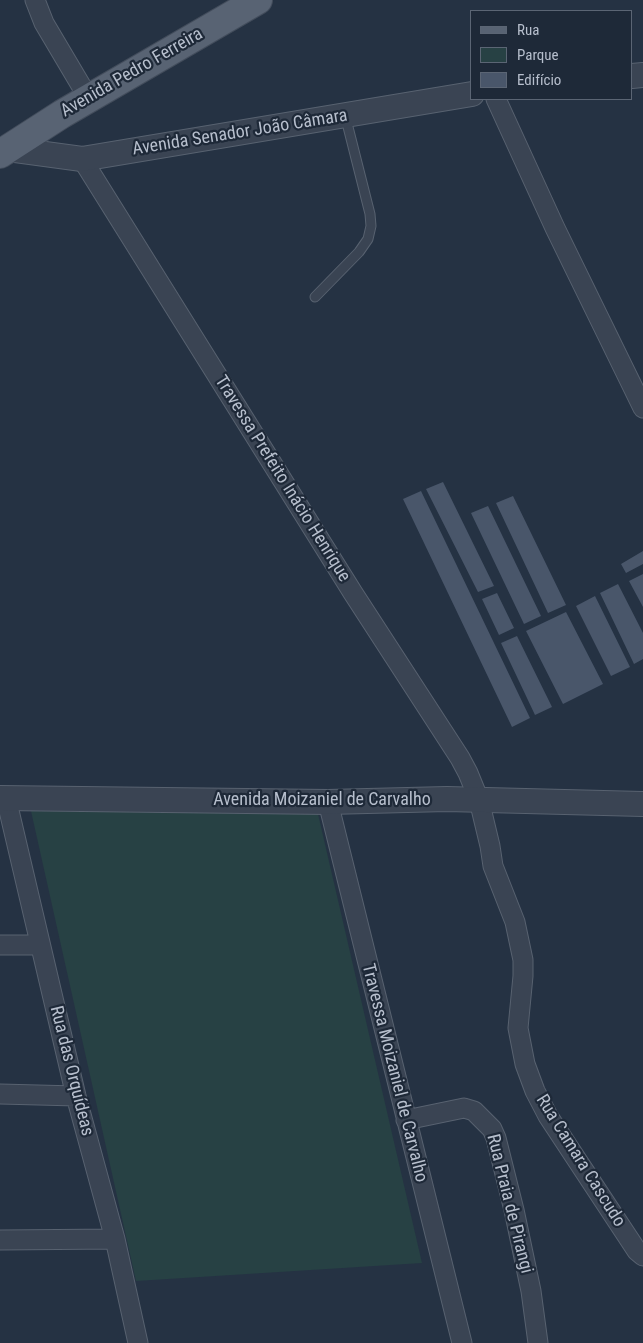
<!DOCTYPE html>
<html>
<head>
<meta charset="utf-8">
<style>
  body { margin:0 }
  #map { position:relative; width:643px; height:1343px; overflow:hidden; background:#253243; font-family:"Roboto Condensed",sans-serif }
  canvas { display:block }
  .legend { position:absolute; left:470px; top:10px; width:162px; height:90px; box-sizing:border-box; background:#1e2938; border:1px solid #5b6574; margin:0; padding:6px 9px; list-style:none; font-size:15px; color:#b7bfcd }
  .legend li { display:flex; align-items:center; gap:10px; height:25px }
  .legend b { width:25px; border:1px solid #5b6574 }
</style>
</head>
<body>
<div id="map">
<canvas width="643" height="1343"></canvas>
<ul class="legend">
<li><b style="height:6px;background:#586373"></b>Rua</li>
<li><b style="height:14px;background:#274144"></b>Parque</li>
<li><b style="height:14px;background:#49566a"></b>Edifício</li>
</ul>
</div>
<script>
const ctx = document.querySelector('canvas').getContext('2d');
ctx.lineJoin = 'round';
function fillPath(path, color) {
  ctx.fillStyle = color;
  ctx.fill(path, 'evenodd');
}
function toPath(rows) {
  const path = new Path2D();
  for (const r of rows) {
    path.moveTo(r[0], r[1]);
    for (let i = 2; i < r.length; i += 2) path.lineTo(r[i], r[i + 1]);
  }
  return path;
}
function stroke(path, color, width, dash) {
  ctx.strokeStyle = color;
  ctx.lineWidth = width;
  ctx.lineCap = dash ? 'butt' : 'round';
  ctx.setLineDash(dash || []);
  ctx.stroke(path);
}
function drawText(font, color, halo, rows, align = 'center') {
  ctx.font = font + ' "Roboto Condensed",sans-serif';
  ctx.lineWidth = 4.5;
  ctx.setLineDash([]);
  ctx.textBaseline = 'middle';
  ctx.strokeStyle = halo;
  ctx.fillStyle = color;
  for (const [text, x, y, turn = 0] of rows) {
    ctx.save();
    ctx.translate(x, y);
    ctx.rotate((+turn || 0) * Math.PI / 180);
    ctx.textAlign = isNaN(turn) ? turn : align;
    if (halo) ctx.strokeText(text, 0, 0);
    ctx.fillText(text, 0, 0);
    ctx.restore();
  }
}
fillPath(toPath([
  [31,811,318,814,422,1263,136,1281]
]), '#274144');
fillPath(toPath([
  [443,482,494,586,478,592,426,489],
  [421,491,530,718,512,727,403,499],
  [513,496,566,605,548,613,496,503],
  [488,506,541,616,524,624,471,513],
  [643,551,643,564,626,573,621,564],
  [643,574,643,607,629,581],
  [618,584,643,633,643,659,634,664,600,593],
  [497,593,514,628,499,635,482,599],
  [595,596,630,667,611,676,576,606],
  [566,612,603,684,563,704,526,631],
  [517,636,552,707,535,715,501,643]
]), '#49566a');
const service = toPath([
  [315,297,359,252,368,239,371,226,370,214,345,115]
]);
const minor = toPath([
  [35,0,44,23,89,99],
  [496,99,555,228,643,408],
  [82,159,353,593,460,758,468,773,479,800,490,846,493,866,515,922,523,960,523,976,518,1028,525,1064,535,1091,548,1116,637,1251,643,1256],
  [6,798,76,1096,115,1239,138,1343],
  [328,802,462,1343],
  [0,945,40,945],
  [0,1094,76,1096],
  [406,1120,464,1108,474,1111,492,1129,496,1138,514,1210,531,1291,538,1343],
  [0,1240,115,1239]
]);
const tertiary = toPath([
  [632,76,643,75],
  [8,149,82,159,472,94],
  [0,798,328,802,447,799,643,804]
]);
const primary = toPath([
  [0,154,62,114,258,0]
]);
stroke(service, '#586270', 11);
stroke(minor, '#586270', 21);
stroke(tertiary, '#586270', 26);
stroke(primary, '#434d5c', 30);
stroke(service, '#3a4453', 9);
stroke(minor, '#3a4453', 19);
stroke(tertiary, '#3a4453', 24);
stroke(primary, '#586373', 28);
drawText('18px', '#b7bfcd', '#1e2938', [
  ["Avenida Pedro Ferreira",132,73,-30],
  ["Avenida Senador João Câmara",240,133,-9],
  ["Travessa Prefeito Inácio Henrique",282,479,58],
  ["Avenida Moizaniel de Carvalho",322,800],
  ["Rua das Orquídeas",71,1071,76],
  ["Travessa Moizaniel de Carvalho",394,1073,76],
  ["Rua Camara Cascudo",580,1161,58],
  ["Rua Praia de Pirangi",509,1204,76]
]);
</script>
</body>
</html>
